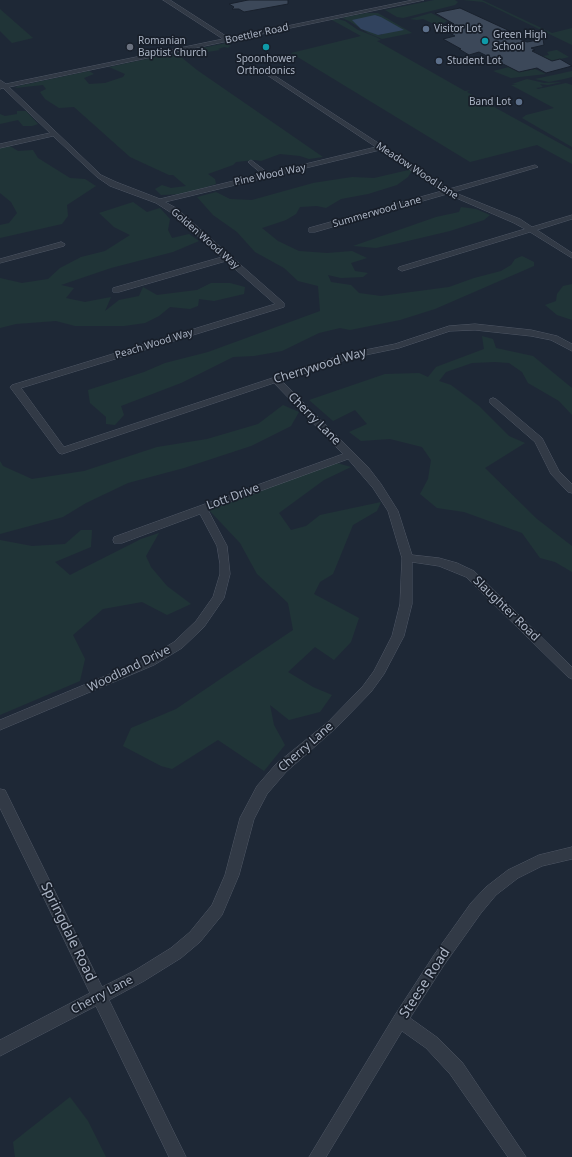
<!DOCTYPE html>
<html>
<head>
<meta charset="utf-8">
<style>
  body { margin:0 }
  canvas { display:block; background:#1e2836 }
</style>
</head>
<body>
<canvas width="572" height="1157"></canvas>
<script>
const ctx = document.querySelector('canvas').getContext('2d');
ctx.lineJoin = 'round';
function fillPath(path, color) {
  ctx.fillStyle = color;
  ctx.fill(path, 'evenodd');
}
function toPath(rows) {
  const path = new Path2D();
  for (const r of rows) {
    path.moveTo(r[0], r[1]);
    for (let i = 2; i < r.length; i += 2) path.lineTo(r[i], r[i + 1]);
  }
  return path;
}
function stroke(path, color, width, dash) {
  ctx.strokeStyle = color;
  ctx.lineWidth = width;
  ctx.lineCap = dash ? 'butt' : 'round';
  ctx.setLineDash(dash || []);
  ctx.stroke(path);
}
function drawText(font, color, halo, rows, align = 'center') {
  ctx.font = font + ' "Noto Sans",sans-serif';
  ctx.lineWidth = 3.5;
  ctx.setLineDash([]);
  ctx.textBaseline = 'middle';
  ctx.strokeStyle = halo;
  ctx.fillStyle = color;
  for (const [text, x, y, turn = 0] of rows) {
    ctx.save();
    ctx.translate(x, y);
    ctx.rotate((+turn || 0) * Math.PI / 180);
    ctx.textAlign = isNaN(turn) ? turn : align;
    if (halo) ctx.strokeText(text, 0, 0);
    ctx.fillText(text, 0, 0);
    ctx.restore();
  }
}
fillPath(toPath([
  [434,0,455,0,458,2,455,5,403,18,397,17,385,10],
  [463,0,482,0,552,33,572,28,572,45,483,2],
  [0,9,33,38,12,43,0,31],
  [366,13,378,13,412,33,382,39,368,33,349,21,342,18],
  [375,15,381,17,382,35,361,29],
  [431,13,447,21,442,24,445,29,423,19,417,20,410,19],
  [338,19,345,21,358,30,376,37,381,40,377,41,465,91,470,90,467,92,572,150,572,164,537,145,470,162,291,53,361,36,332,20],
  [226,43,231,46,228,47,229,48,224,47,218,49,220,50,194,54,188,51],
  [556,50,557,50,569,57,552,61,543,56,549,55,547,52],
  [180,52,186,55,181,57,197,70,323,157,309,159,300,156,280,154,261,161,255,160,236,162,233,165,208,174,215,179,216,184,184,194,161,195,155,189,162,185,171,188,186,186,173,175,169,175,130,157,74,107,59,108,45,99,40,92,46,89,43,85,15,88,18,86,89,71,94,74,84,78,89,84,105,83,123,77,125,74,109,67],
  [509,67,519,72,535,69,546,74,511,78,493,71],
  [572,71,572,77,564,79,549,82,535,79],
  [527,79,544,83,562,82,548,85,540,84,543,87,536,88,538,89,566,83,572,85,572,147,522,118,526,115,554,108,511,85,517,85,512,84],
  [17,111,26,111,38,124,32,126,23,126,18,120,0,124,0,114,5,116,17,114],
  [10,146,18,151,33,150,38,158,70,178,85,179,96,186,67,205,68,216,62,224,0,238,0,225,9,223,17,213,11,202,0,193,0,148],
  [413,169,408,177,397,185,368,194,341,199,326,208,317,206,300,207,296,214,286,220,262,228,278,241,299,251,327,253,352,251,367,258,351,263,355,271,368,273,363,277,341,278,328,275,331,282,351,285,359,293,381,296,449,287,474,278,501,271,511,265,515,259,522,256,534,262,534,266,435,309,400,320,350,330,340,328,319,333,282,351,254,356,233,357,181,383,121,406,124,415,115,425,106,424,106,417,90,403,88,390,144,372,165,363,208,352,320,311,318,286,298,281,284,268,255,252,237,232,213,215,197,197,216,192,230,199,252,200,313,183,352,177,374,178],
  [133,202,147,212,160,208,170,219,168,230,172,238,189,234,199,241,173,252,111,268,61,285,74,288,66,298,85,302,111,297,105,311,119,300,139,296,143,287,157,295,197,290,211,283,230,283,245,287,244,294,214,301,199,299,198,306,190,309,170,307,159,316,145,323,124,326,75,326,56,321,16,324,0,328,0,278,22,283,48,279,60,268,81,257,105,251,130,235,114,227,99,213],
  [461,207,476,209,490,215,484,220,450,231,395,244,376,248,353,246,436,217,459,212],
  [572,284,572,320,557,315,545,305,556,301,557,294,563,286],
  [482,336,493,339,496,348,533,356,572,388,572,415,559,401,528,383,522,372,509,363,495,362,472,363,446,372,439,381,451,385,479,406,509,436,525,443,485,468,537,519,572,546,572,572,555,562,540,558,522,533,464,512,437,508,420,494,428,479,431,460,422,447,390,439,361,441,349,432,367,424,355,410,333,421,309,400,385,374,419,373,428,377,436,367,484,349],
  [283,405,299,412,291,426,251,446,184,468,128,483,86,503,63,517,0,534,0,461,3,466,32,479,84,471,157,447,207,439,258,424],
  [337,463,351,467,324,480,279,513,291,530,306,526,320,515,381,502,377,511,353,525,333,574,320,582,314,594,359,618,351,642,334,660,315,647,288,672,313,687,332,695,320,712,289,720,270,705,274,725,285,745,264,771,218,740,172,769,161,766,123,746,131,728,176,709,293,630,288,603,257,574,240,543,208,509],
  [81,530,92,530,91,547,55,562,70,575,141,539,159,533,146,556,151,567,167,586,191,604,167,615,142,602,103,609,73,635,85,659,80,681,0,715,0,540,32,546,65,544],
  [70,1097,88,1121,106,1157,15,1157,13,1142]
]), '#203437');
fillPath(toPath([
  [375,15,381,17,404,30,378,35,361,29,352,20]
]), '#31435e');
const building = toPath([
  [248,0,288,0,288,4,244,12,239,9,232,9,234,7,229,4,248,0],
  [460,8,510,31,506,32,527,42,543,39,544,45,531,48,535,50,532,51,552,61,560,59,572,66,546,73,537,68,519,72,479,52,469,55,459,49,461,49,443,39,455,36,441,28,454,24,435,13,460,8]
]);
fillPath(building, '#3c4859');
stroke(building, '#19212d', 1);
const minor = toPath([
  [163,0,170,0,229,38,413,0,424,0,9,87,101,175,116,182,160,199,262,174,249,163,248,162,251,160,268,173,376,147,267,75,266,74,269,72,449,189,535,165,538,167,454,192,458,194,520,219,532,227,572,215,572,219,537,230,572,253,572,258,530,232,402,271,398,269,399,267,525,229,514,223,447,194,315,232,309,232,309,228,442,191,380,150,165,202,176,208,284,303,284,307,21,388,64,447,345,354,395,344,449,326,475,324,531,330,557,336,572,344,572,351,551,340,531,336,475,330,450,331,399,348,351,358,282,381,368,467,381,484,398,511,412,555,439,558,457,563,474,571,572,667,572,679,568,677,466,577,439,566,412,562,412,604,404,636,384,674,371,692,336,728,286,772,267,794,254,819,239,875,222,915,200,942,181,958,144,981,109,1000,186,1157,169,1157,96,1006,0,1056,0,1040,90,993,0,808,0,789,5,790,102,987,134,971,171,948,190,932,212,905,225,875,240,818,257,786,276,764,328,722,363,686,374,671,392,636,400,604,402,558,388,511,373,488,348,459,208,510,227,546,230,574,224,598,204,627,182,648,154,665,0,730,0,720,146,659,174,642,196,621,213,597,220,574,220,564,217,546,200,514,122,543,114,543,113,540,114,537,343,454,274,383,62,454,59,453,10,387,12,385,275,304,226,261,119,292,113,292,113,288,222,257,170,212,156,203,110,186,97,177,53,136,0,148,0,144,50,133,3,88,0,89,0,80,6,84,223,39,163,0],
  [61,242,65,244,64,246,0,263,0,259,61,242],
  [493,398,496,399,542,438,559,471,572,484,572,493,568,492,551,474,535,442,490,403,490,399,493,398],
  [572,847,572,859,542,866,518,878,496,895,481,913,444,965,410,1018,438,1038,462,1062,526,1157,508,1157,450,1074,426,1048,402,1031,326,1157,309,1157,395,1015,434,955,471,903,486,887,508,870,539,855,572,847]
]);
stroke(minor, '#4f5765', 1);
fillPath(minor, '#323a46');
for (const [x, y, r, color] of [
  [426,29,4,"#5c6f8a"],
  [485,41,4,"#0f9aa8"],
  [130,47,4,"#6b7280"],
  [266,47,4,"#0f9aa8"],
  [439,61,4,"#5c6f8a"],
  [519,102,4,"#5c6f8a"]
]) {
  const dot = new Path2D();
  dot.arc(x, y, r, 0, 2 * Math.PI);
  ctx.fillStyle = color;
  ctx.fill(dot);
  stroke(dot, '#181f2a', 1.5);
}
drawText('10px', '#abb4c4', '#181f2a', [
  ["Visitor Lot",434,29],
  ["Green High",493,35],
  ["School",493,47],
  ["Romanian",138,41],
  ["Baptist Church",138,53],
  ["Spoonhower",266,59,"center"],
  ["Orthodonics",266,71,"center"],
  ["Student Lot",447,61],
  ["Band Lot",511,102,"right"]
], 'left');
drawText('10px', '#abb4c4', '#181f2a', [
  ["Boettler Road",257,34,-12],
  ["Meadow Wood Lane",417,171,33],
  ["Pine Wood Way",270,175,-12],
  ["Summerwood Lane",377,212,-16],
  ["Golden Wood Way",205,239,41],
  ["Peach Wood Way",154,344,-17]
]);
drawText('12px', '#abb4c4', '#181f2a', [
  ["Cherrywood Way",320,366,-17],
  ["Cherry Lane",314,419,45],
  ["Lott Drive",233,497,-20],
  ["Slaughter Road",506,609,44],
  ["Woodland Drive",129,669,-26],
  ["Cherry Lane",306,747,-41],
  ["Cherry Lane",102,995,-28]
]);
drawText('14px', '#abb4c4', '#181f2a', [
  ["Springdale Road",68,932,64],
  ["Steese Road",425,983,-57]
]);
</script>
</body>
</html>
